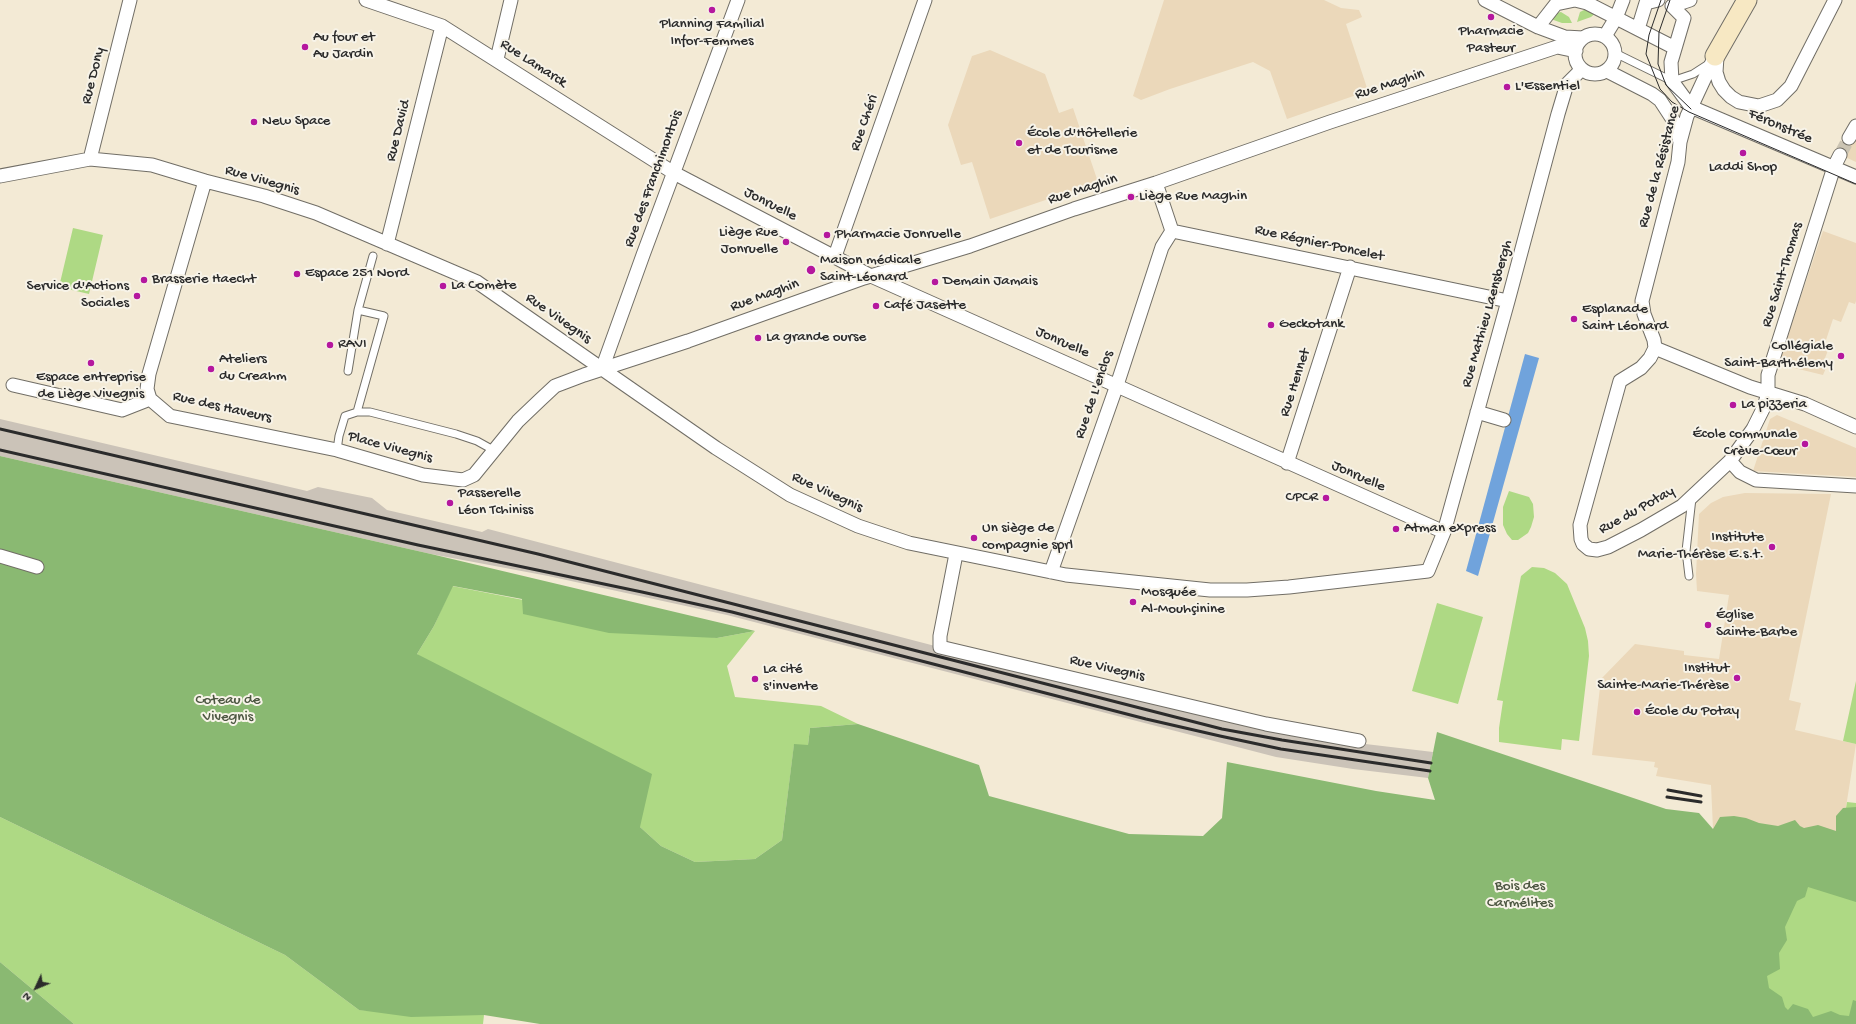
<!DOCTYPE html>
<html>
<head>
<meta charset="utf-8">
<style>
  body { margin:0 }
  #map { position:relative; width:1856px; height:1024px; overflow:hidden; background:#f3ead5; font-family:"Gochi Hand",sans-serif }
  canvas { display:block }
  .north { position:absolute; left:16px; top:968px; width:40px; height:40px; -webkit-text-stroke:3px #f7f3e8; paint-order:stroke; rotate:226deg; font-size:11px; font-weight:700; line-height:16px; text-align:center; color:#2b2b2b }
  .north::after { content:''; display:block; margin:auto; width:14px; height:18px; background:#2b2b2b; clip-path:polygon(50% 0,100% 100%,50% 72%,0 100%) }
</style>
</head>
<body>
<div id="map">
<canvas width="1856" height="1024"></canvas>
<div class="north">N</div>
</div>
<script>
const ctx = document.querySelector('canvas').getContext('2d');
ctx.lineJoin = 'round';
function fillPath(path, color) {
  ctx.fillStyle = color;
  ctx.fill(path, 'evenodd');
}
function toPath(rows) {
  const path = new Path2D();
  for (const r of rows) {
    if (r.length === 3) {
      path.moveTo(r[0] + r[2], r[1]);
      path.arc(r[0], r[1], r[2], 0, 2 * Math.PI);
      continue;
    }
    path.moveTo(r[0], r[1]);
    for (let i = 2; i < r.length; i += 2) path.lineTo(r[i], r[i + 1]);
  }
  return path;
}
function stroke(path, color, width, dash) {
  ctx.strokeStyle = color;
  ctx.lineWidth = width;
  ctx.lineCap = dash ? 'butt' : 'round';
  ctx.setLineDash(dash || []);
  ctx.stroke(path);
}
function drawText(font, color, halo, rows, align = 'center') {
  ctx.font = font + ' "Gochi Hand",sans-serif';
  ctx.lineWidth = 4;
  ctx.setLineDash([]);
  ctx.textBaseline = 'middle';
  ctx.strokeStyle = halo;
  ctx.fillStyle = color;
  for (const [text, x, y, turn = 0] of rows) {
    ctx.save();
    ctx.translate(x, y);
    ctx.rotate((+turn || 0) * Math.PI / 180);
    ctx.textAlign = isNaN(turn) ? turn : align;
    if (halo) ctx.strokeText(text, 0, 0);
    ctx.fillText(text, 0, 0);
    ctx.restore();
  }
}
fillPath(toPath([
  [1164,0,1324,0,1341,8,1359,10,1362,17,1346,24,1368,91,1287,119,1270,71,1253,62,1170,89,1141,100,1133,96],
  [990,50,1045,74,1059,113,1073,108,1098,182,990,219,972,162,961,165,948,125,972,56],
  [1856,132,1856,162,1843,156],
  [1823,231,1856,243,1856,301,1855,304,1849,302,1841,322,1833,319,1825,343,1830,345,1822,366,1826,368,1823,375,1778,364],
  [1777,415,1856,448,1856,477,1753,471,1770,419],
  [1745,493,1831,494,1789,700,1801,703,1795,730,1856,744,1839,851,1713,829,1711,785,1656,776,1658,768,1654,767,1655,762,1592,755,1601,679,1635,644,1684,651,1684,655,1719,659,1729,595,1697,591,1696,574,1699,514,1711,503,1723,497]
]), '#ebd8ba');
fillPath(toPath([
  [0,419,307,491,318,487,372,498,387,510,482,532,488,529,1149,702,1357,743,1433,752,1428,778,1353,769,1276,757,727,615,548,576,431,554,0,456]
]), '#cbc3b8');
fillPath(toPath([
  [1588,8,1598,11,1591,17,1577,22,1580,12],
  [1561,12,1569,17,1572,23,1562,23,1548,18,1556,13],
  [73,228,103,235,89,294,59,287],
  [1509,491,1529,497,1533,504,1534,517,1531,527,1528,533,1518,540,1512,540,1507,534,1503,525,1503,507],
  [1532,567,1544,568,1555,573,1567,584,1585,628,1588,641,1589,656,1579,741,1562,739,1561,750,1499,742,1499,728,1503,701,1497,700,1521,576],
  [452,586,717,638,755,631,727,666,735,697,821,706,858,724,810,728,808,745,794,745,782,840,755,859,695,862,661,846,640,827,417,654,434,626],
  [1437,603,1483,617,1458,704,1412,691],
  [1856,681,1856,744,1843,741],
  [1847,802,1856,803,1856,1024,1663,1024,1839,851],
  [0,817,285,955,359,1010,484,1015,483,1024,74,1024,0,962]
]), '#aed984');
fillPath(toPath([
  [0,456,431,554,755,631,717,638,609,633,523,614,522,599,453,586,434,626,417,654,652,774,640,827,661,846,695,862,755,859,782,840,794,744,808,745,810,728,858,724,979,765,989,796,1129,834,1203,836,1222,818,1227,762,1376,791,1435,800,1428,778,1437,732,1666,809,1699,813,1713,829,1720,817,1734,816,1746,818,1759,823,1778,826,1795,820,1800,826,1804,828,1818,825,1836,831,1836,816,1843,808,1856,807,1856,902,1808,887,1805,897,1797,901,1785,927,1787,940,1779,953,1780,969,1767,976,1769,988,1782,997,1785,1007,1788,1010,1793,1004,1808,1009,1813,1017,1831,1011,1840,1015,1849,1016,1853,1000,1856,1001,1856,1024,540,1024,484,1015,411,1017,359,1010,285,955,0,817],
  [0,962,74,1024,0,1024]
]), '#8ab972');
fillPath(toPath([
  [1525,354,1539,358,1478,576,1466,571]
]), '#70a3dc');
stroke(toPath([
  [1840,155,1849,138]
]), '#cbc4b3', 13, [13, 6]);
const lane = toPath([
  [1615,53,1672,81,1693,74,1710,63],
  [348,371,358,310],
  [357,412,384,316,358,310,373,256],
  [337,450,339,436,345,416,357,412,370,412,456,434,477,441,495,451],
  [1689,576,1686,551,1692,498]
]);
const street = toPath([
  [366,0,442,26,674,173,871,276,1444,532],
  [1485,0,1538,27,1565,37,1583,38],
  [1690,0,1672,6,1684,18,1671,62,1672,81,1691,107,1856,177],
  [1538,27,1556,4,1575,0,1587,3,1675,48],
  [1638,29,1646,3,1658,0],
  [1595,54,20],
  [1605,36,1616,18,1623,0],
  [1715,56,1687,116,1680,142,1678,162,1642,301,1644,314,1654,340,1655,348,1650,358,1641,368,1620,381,1580,525,1581,539,1583,544,1589,549,1597,550,1608,547,1641,530,1682,506,1730,461,1753,429,1764,407,1768,393,1768,375,1834,167,1840,155],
  [1717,57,1716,72,1719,82,1724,90,1731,97,1739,102,1759,106,1777,100,1791,86,1835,0],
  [497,59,511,0],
  [1607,71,1652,94,1660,100,1675,123,1680,142],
  [1849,138,1856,126],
  [90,159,130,0],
  [0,176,90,159,152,165,205,181,264,196,316,213,477,282,716,448,790,495,858,526,909,543,1066,575,1210,590,1247,590,1289,587,1428,571,1444,532,1508,301,1558,114,1567,84,1582,69],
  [1156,183,1172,231],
  [1172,231,1508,301],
  [387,244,442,26],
  [835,256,925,0],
  [1655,348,1750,387,1805,404,1856,427],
  [602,369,643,255,738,0],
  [13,385,122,410,150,399],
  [150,399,170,416,337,450,423,475,463,480,474,475,518,421,540,400,555,386,584,375,688,341,864,278,970,246,1074,209,1156,183,1330,122,1557,47,1576,51],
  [150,399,147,389,149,374,205,181],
  [1477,412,1504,420],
  [1730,461,1740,472,1756,480,1856,486],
  [1287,463,1350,267],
  [956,554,940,636,940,647,1266,724,1359,741],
  [0,556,37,567],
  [1051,572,1117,385,1162,247,1172,231]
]);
const secondary = toPath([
  [1715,56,1747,0]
]);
stroke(lane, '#716e66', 9);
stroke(street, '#716e66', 15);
stroke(secondary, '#716e66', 21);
stroke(lane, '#fff', 7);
stroke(street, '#fff', 13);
stroke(secondary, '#f7e8c3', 19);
stroke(toPath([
  [1661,0,1649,35,1646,54,1660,89,1672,102,1689,112,1856,184],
  [1670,0,1659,32,1658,64,1666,85,1691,109]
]), '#2b2b2b', 1);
stroke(toPath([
  [0,429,538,554,1222,729,1282,740,1431,763],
  [0,450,418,545,642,592,732,612,1146,719,1220,736,1281,749,1430,771],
  [1668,790,1701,796],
  [1667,797,1701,802]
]), '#2b2b2b', 3);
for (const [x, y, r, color] of [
  [712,10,4,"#b5179e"],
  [1491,17,4,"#b5179e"],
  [305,47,4,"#b5179e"],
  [1507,87,4,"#b5179e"],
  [254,122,4,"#b5179e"],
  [1019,143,4,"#b5179e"],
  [1743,153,4,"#b5179e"],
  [1131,197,4,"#b5179e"],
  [827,235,4,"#b5179e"],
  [786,242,4,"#b5179e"],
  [811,270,5,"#b5179e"],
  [297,274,4,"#b5179e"],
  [144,280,4,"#b5179e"],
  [935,282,4,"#b5179e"],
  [443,286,4,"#b5179e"],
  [137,296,4,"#b5179e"],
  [876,306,4,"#b5179e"],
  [1574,319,4,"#b5179e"],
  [1271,325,4,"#b5179e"],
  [758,338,4,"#b5179e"],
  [330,345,4,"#b5179e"],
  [1841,356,4,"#b5179e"],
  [91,363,4,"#b5179e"],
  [211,369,4,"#b5179e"],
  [1733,405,4,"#b5179e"],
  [1805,444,4,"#b5179e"],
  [1326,498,4,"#b5179e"],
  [450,503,4,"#b5179e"],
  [1396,529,4,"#b5179e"],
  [974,538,4,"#b5179e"],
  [1772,547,4,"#b5179e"],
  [1133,602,4,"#b5179e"],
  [1708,625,4,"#b5179e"],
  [1737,678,4,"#b5179e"],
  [755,679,4,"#b5179e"],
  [1637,712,4,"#b5179e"]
]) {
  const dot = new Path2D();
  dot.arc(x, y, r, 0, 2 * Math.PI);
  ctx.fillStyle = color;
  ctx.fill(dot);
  stroke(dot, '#f7f3e8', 1.5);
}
drawText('15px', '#2b2b2b', '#f7f3e8', [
  ["Planning Familial",712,25,"center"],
  ["Infor-Femmes",712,42,"center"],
  ["Pharmacie",1491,32,"center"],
  ["Pasteur",1491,49,"center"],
  ["Au four et",313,38],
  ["Au Jardin",313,55],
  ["L'Essentiel",1515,87],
  ["New Space",262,122],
  ["École d'Hôtellerie",1027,134],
  ["et de Tourisme",1027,151],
  ["Laddi Shop",1743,168,"center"],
  ["Liège Rue Maghin",1139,197],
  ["Liège Rue",778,233,"right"],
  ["Jonruelle",778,250,"right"],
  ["Pharmacie Jonruelle",835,235],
  ["Maison médicale",820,261],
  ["Saint-Léonard",820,278],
  ["Espace 251 Nord",305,274],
  ["Brasserie Haecht",152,280],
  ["Demain Jamais",943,282],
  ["La Comète",451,286],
  ["Service d'Actions",129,287,"right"],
  ["Sociales",129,304,"right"],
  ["Café Jasette",884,306],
  ["Esplanade",1582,310],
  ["Saint Léonard",1582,327],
  ["Geckotank",1279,325],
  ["La grande ourse",766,338],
  ["RAVI",338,345],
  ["Collégiale",1833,347,"right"],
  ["Saint-Barthélemy",1833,364,"right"],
  ["Ateliers",219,360],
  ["du Creahm",219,377],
  ["Espace entreprise",91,378,"center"],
  ["de Liège Vivegnis",91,395,"center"],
  ["La pizzeria",1741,405],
  ["École communale",1797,435,"right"],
  ["Crève-Cœur",1797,452,"right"],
  ["Passerelle",458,494],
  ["Léon Tchiniss",458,511],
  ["CPCR",1318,498,"right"],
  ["Un siège de",982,529],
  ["compagnie sprl",982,546],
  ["Atman express",1404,529],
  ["Institute",1764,538,"right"],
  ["Marie-Thérèse E.s.t.",1764,555,"right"],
  ["Mosquée",1141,593],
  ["Al-Mouhçinine",1141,610],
  ["Église",1716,616],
  ["Sainte-Barbe",1716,633],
  ["Institut",1729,669,"right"],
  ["Sainte-Marie-Thérèse",1729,686,"right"],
  ["La cité",763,670],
  ["s'invente",763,687],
  ["École du Potay",1645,712]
], 'left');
drawText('15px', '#2b2b2b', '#f7f3e8', [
  ["Rue Lamarck",533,64,33],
  ["Rue Dony",94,76,-76],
  ["Rue Maghin",1390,85,-18],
  ["Rue Chéri",865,123,-71],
  ["Féronstrée",1780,127,23],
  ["Rue David",399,131,-76],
  ["Rue de la Résistance",1660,167,-75],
  ["Rue des Franchimontois",654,179,-70],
  ["Rue Vivegnis",262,181,16],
  ["Rue Maghin",1083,190,-18],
  ["Jonruelle",770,205,27],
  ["Rue Régnier-Poncelet",1319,244,12],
  ["Rue Saint-Thomas",1783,275,-73],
  ["Rue Maghin",765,296,-20],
  ["Rue Mathieu Laensbergh",1488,314,-74],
  ["Rue Vivegnis",558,319,35],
  ["Jonruelle",1062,343,24],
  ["Rue Hennet",1296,383,-72],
  ["Rue de L'enclos",1095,395,-71],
  ["Rue des Haveurs",222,408,13],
  ["Place Vivegnis",390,448,15],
  ["Jonruelle",1358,477,24],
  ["Rue Vivegnis",827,493,25],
  ["Rue du Potay",1637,511,-29],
  ["Rue Vivegnis",1107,669,13]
]);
drawText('15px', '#4c5641', '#f7f3e8', [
  ["Coteau de",228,701],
  ["Vivegnis",228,718],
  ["Bois des",1520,887],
  ["Carmélites",1520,904]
]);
</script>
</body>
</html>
